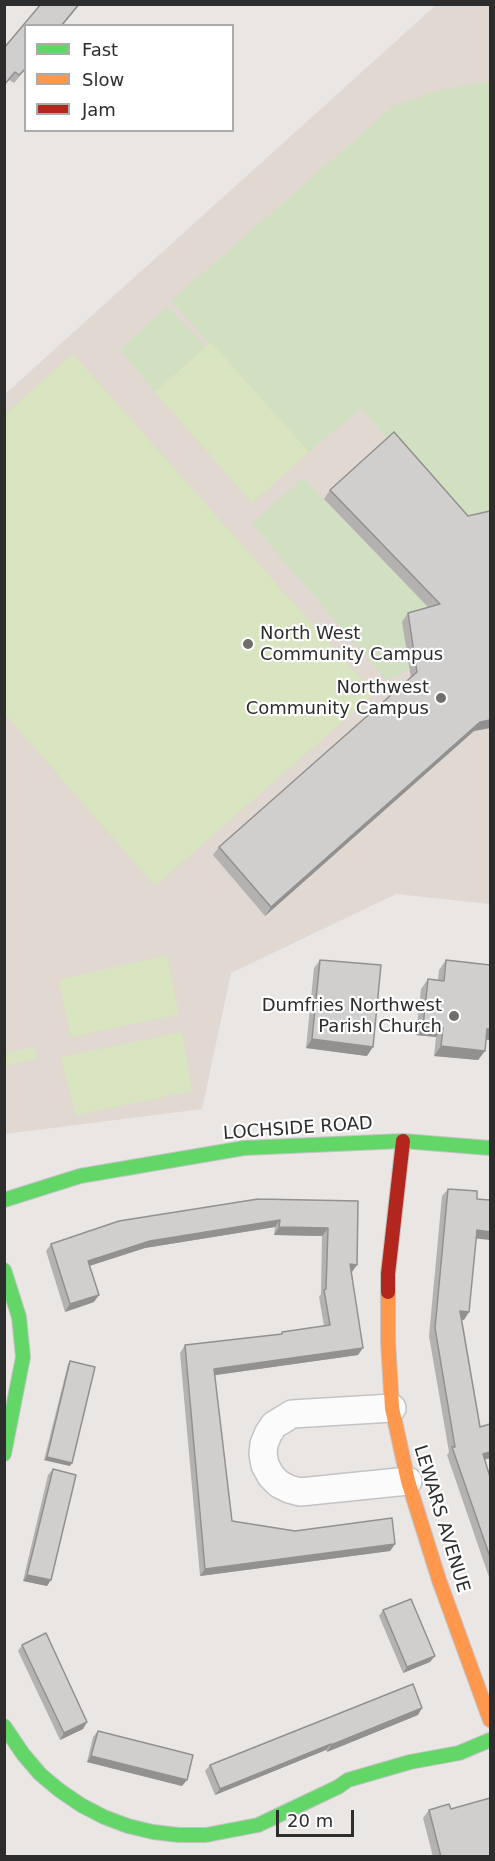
<!DOCTYPE html>
<html>
<head>
<meta charset="utf-8">
<style>
  body { margin:0 }
  #map { position:relative; width:495px; height:1861px; overflow:hidden; background:#e9e6e4; font-family:"DejaVu Sans",sans-serif }
  canvas { display:block }
  .frame { position:absolute; inset:0; border:6px solid #2d2d2d; pointer-events:none }
  .legend { position:absolute; left:24px; top:24px; width:210px; height:108px; box-sizing:border-box; background:#fff; border:2px solid #ababab; margin:0; padding:8px 10px; list-style:none; font-size:18px; color:#2d2d2d }
  .legend li { display:flex; align-items:center; gap:12px; height:30px }
  .legend b { width:30px; border:2px solid #ababab }
  .scale { position:absolute; left:276px; top:1810px; width:78px; height:27px; box-sizing:border-box; border:3px solid #2d2d2d; border-top:0; padding-left:8px; font-size:18px; line-height:21px; white-space:nowrap; color:#2d2d2d; -webkit-text-stroke:4px #fff; paint-order:stroke }
</style>
</head>
<body>
<div id="map">
<canvas width="495" height="1861"></canvas>
<div class="frame"></div>
<ul class="legend">
<li><b style="height:8px;background:#63d668"></b>Fast</li>
<li><b style="height:8px;background:#ff974d"></b>Slow</li>
<li><b style="height:8px;background:#b3261e"></b>Jam</li>
</ul>
<div class="scale">20 m</div>
</div>
<script>
const ctx = document.querySelector('canvas').getContext('2d');
ctx.lineJoin = 'round';
function fillPath(path, color) {
  ctx.fillStyle = color;
  ctx.fill(path, 'evenodd');
}
function toPath(rows) {
  const path = new Path2D();
  for (const r of rows) {
    path.moveTo(r[0], r[1]);
    for (let i = 2; i < r.length; i += 2) path.lineTo(r[i], r[i + 1]);
  }
  return path;
}
function stroke(path, color, width, dash) {
  ctx.strokeStyle = color;
  ctx.lineWidth = width;
  ctx.lineCap = dash ? 'butt' : 'round';
  ctx.setLineDash(dash || []);
  ctx.stroke(path);
}
function drawText(font, color, halo, rows, align = 'center') {
  ctx.font = font + ' "DejaVu Sans",sans-serif';
  ctx.lineWidth = 4.5;
  ctx.setLineDash([]);
  ctx.textBaseline = 'middle';
  ctx.strokeStyle = halo;
  ctx.fillStyle = color;
  for (const [text, x, y, turn = 0] of rows) {
    ctx.save();
    ctx.translate(x, y);
    ctx.rotate((+turn || 0) * Math.PI / 180);
    ctx.textAlign = isNaN(turn) ? turn : align;
    if (halo) ctx.strokeText(text, 0, 0);
    ctx.fillText(text, 0, 0);
    ctx.restore();
  }
}
fillPath(toPath([
  [436,5,490,5,490,904,396,894,231,973,202,1109,5,1134,4,395]
]), '#e0d8d1');
fillPath(toPath([
  [490,81,490,518,461,525,361,408,309,452,171,301,394,106,444,89],
  [167,307,206,347,155,392,120,349],
  [303,478,431,610,402,622,410,669,387,680,252,524]
]), '#d0e0c1');
fillPath(toPath([
  [211,342,309,452,252,503,155,392],
  [73,354,374,694,155,886,5,714,5,414],
  [167,955,179,1014,71,1037,58,980],
  [182,1032,192,1091,76,1115,60,1057],
  [34,1047,37,1058,6,1066,5,1053]
]), '#d9e4c0');
const street = toPath([
  [392,1408,292,1414,274,1425,268,1434,264,1444,263,1454,265,1465,271,1476,279,1484,289,1489,300,1492,408,1481]
]);
const fast = toPath([
  [4,1200,80,1176,244,1148,403,1141,490,1148],
  [4,1270,19,1317,23,1357,4,1454],
  [4,1726,23,1754,40,1774,59,1790,81,1805,104,1817,128,1826,153,1832,179,1835,206,1835,258,1825,338,1787,348,1780,410,1762,459,1753,490,1740]
]);
const slow = toPath([
  [388,1292,388,1341,392,1408,408,1481,439,1580,490,1720]
]);
const jam = toPath([
  [388,1292,388,1274,403,1141]
]);
stroke(street, '#c4c3c4', 30);
stroke(fast, '#c4c3c4', 16);
stroke(slow, '#c4c3c4', 16);
stroke(jam, '#c4c3c4', 16);
stroke(street, '#fcfbfb', 27);
stroke(fast, '#63d668', 14);
stroke(slow, '#ff974d', 14);
stroke(jam, '#b3261e', 14);
fillPath(toPath([
  [41,4,80,4,62,26,26,26,26,69,14,83,9,80,4,86,4,48],
  [330,490,468,516,490,511,490,728,474,731,265,916,213,855,219,847,411,678,402,622,408,613,429,608,324,499],
  [320,960,367,1056,306,1048,314,968],
  [446,960,490,965,490,1040,486,1039,485,1051,478,1060,434,1056,436,1037,416,1035,421,989,428,979,438,980,439,970],
  [448,1189,477,1199,476,1238,464,1320,461,1319,480,1427,490,1424,490,1458,484,1460,490,1477,490,1580,447,1455,449,1452,429,1336,442,1196],
  [358,1201,352,1272,358,1355,215,1375,218,1406,232,1521,295,1531,395,1544,390,1551,200,1576,180,1353,185,1345,281,1334,282,1332,324,1326,319,1297,321,1294,322,1236,274,1235,275,1227,145,1248,89,1266,94,1302,65,1312,46,1251,51,1244],
  [70,1361,70,1466,44,1460,68,1364],
  [53,1469,47,1586,23,1581,48,1475],
  [383,1610,430,1662,403,1673,379,1616],
  [22,1645,87,1722,83,1729,60,1740,18,1651],
  [418,1715,327,1752,326,1750,215,1795,205,1771,210,1765],
  [98,1731,182,1786,87,1762,93,1737],
  [451,1809,490,1857,433,1857,423,1818,429,1810]
]), '#b4b2b0');
fillPath(toPath([
  [79,4,80,4,62,26,61,26],
  [490,720,490,728,474,731,265,916,271,907,480,722],
  [423,1026,443,1028,436,1037,416,1035],
  [487,1029,490,1029,490,1040,480,1039],
  [312,1039,373,1047,367,1056,306,1048],
  [441,1046,485,1051,478,1060,434,1056],
  [280,1220,275,1227,145,1248,83,1268,88,1261,150,1241],
  [279,1227,328,1228,322,1236,274,1235],
  [477,1230,490,1232,490,1240,471,1238],
  [350,1264,357,1265,352,1272],
  [99,1295,94,1302,65,1312,70,1304],
  [460,1311,469,1312,464,1320,455,1319],
  [363,1348,358,1355,209,1376,214,1369],
  [490,1452,490,1458,477,1462,483,1454],
  [47,1457,72,1463,70,1466,44,1460],
  [395,1544,390,1551,200,1576,205,1569],
  [27,1575,51,1580,47,1586,23,1581],
  [435,1656,430,1662,403,1673,407,1667],
  [422,1708,418,1715,327,1752,331,1745],
  [87,1722,83,1729,60,1740,64,1733],
  [331,1744,326,1750,215,1795,220,1789],
  [91,1756,187,1780,182,1786,87,1762]
]), '#929190');
const building = toPath([
  [41,4,79,4,61,26,26,26,26,68,19,75,15,72,4,85,4,48,41,4],
  [394,432,468,516,490,511,490,720,480,722,271,907,219,847,417,672,408,613,440,604,330,490,394,432],
  [320,960,381,965,373,1047,312,1039,320,960],
  [446,960,490,965,490,1029,487,1029,485,1051,441,1046,443,1028,423,1026,428,979,444,981,446,960],
  [448,1189,477,1191,477,1199,490,1200,490,1232,477,1230,469,1312,460,1311,480,1427,490,1424,490,1452,483,1454,490,1477,490,1557,452,1447,455,1447,435,1328,448,1189],
  [258,1199,358,1201,357,1265,350,1264,363,1348,214,1369,232,1521,295,1531,392,1518,395,1544,205,1569,185,1345,282,1334,282,1332,330,1325,324,1290,326,1289,328,1228,279,1227,280,1220,150,1241,88,1261,99,1295,70,1304,51,1244,119,1221,258,1199],
  [70,1361,95,1367,72,1463,47,1457,70,1361],
  [53,1469,76,1475,51,1580,27,1575,53,1469],
  [411,1599,435,1656,407,1667,383,1610,411,1599],
  [46,1633,87,1722,64,1733,22,1645,46,1633],
  [413,1684,422,1708,331,1745,331,1744,220,1789,210,1765,413,1684],
  [98,1731,193,1755,187,1780,91,1756,98,1731],
  [490,1798,490,1857,441,1857,429,1810,449,1804,451,1809,490,1798]
]);
fillPath(building, '#d1cfcd');
stroke(building, '#929190', 1.5);
for (const [x, y, r, color] of [
  [248,644,6,"#6f6e6d"],
  [441,698,6,"#6f6e6d"],
  [454,1016,6,"#6f6e6d"]
]) {
  const dot = new Path2D();
  dot.arc(x, y, r, 0, 2 * Math.PI);
  ctx.fillStyle = color;
  ctx.fill(dot);
  stroke(dot, '#fff', 2);
}
drawText('18px', '#2d2d2d', '#fff', [
  ["North West",260,634,"left"],
  ["Community Campus",260,655,"left"],
  ["Northwest",429,688],
  ["Community Campus",429,709],
  ["Dumfries Northwest",442,1006],
  ["Parish Church",442,1027]
], 'right');
drawText('18px', '#2d2d2d', '#fff', [
  ["LOCHSIDE ROAD",298,1129,-4],
  ["LEWARS AVENUE",441,1519,73]
]);
</script>
</body>
</html>
